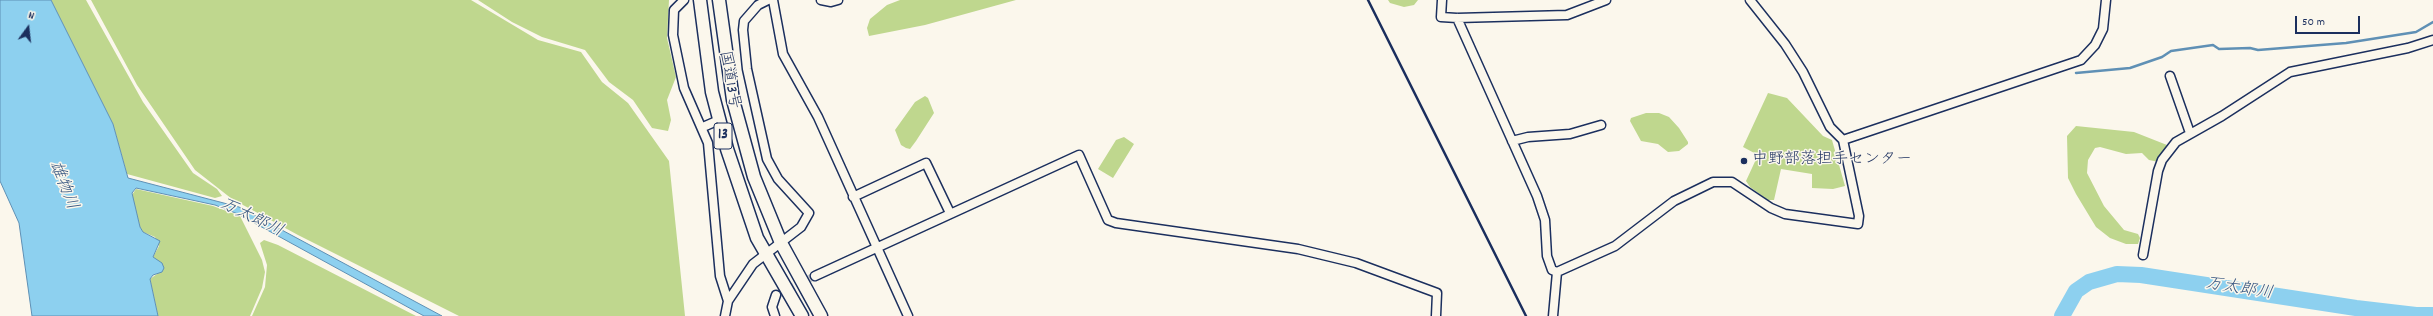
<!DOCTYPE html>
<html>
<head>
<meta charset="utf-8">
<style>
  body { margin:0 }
  #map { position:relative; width:2433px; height:316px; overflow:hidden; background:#fbf7ec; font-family:Dekko,sans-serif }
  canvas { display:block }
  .north { position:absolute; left:8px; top:8px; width:40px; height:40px; -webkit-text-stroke:3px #fbf7ec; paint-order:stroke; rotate:15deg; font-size:11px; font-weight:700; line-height:16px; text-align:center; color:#1b2f5e }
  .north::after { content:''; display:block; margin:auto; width:14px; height:18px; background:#1b2f5e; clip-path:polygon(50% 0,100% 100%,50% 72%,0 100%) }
  .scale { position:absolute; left:2295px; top:16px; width:65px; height:18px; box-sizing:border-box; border:2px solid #1b2f5e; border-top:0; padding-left:5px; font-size:12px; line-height:14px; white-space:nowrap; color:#1b2f5e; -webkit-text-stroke:3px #fbf7ec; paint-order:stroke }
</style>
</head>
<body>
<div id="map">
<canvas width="2433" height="316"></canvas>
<div class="north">N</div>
<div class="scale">50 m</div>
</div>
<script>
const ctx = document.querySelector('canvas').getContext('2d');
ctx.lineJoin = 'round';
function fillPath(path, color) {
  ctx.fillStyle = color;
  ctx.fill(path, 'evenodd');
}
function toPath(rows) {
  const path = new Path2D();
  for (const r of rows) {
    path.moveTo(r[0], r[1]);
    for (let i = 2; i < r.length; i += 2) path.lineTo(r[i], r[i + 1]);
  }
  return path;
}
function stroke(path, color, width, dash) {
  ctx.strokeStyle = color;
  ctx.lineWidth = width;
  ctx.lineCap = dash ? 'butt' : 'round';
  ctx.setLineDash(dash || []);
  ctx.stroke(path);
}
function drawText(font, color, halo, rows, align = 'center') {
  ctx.font = font + ' Dekko,"Klee One",sans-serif';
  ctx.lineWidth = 3;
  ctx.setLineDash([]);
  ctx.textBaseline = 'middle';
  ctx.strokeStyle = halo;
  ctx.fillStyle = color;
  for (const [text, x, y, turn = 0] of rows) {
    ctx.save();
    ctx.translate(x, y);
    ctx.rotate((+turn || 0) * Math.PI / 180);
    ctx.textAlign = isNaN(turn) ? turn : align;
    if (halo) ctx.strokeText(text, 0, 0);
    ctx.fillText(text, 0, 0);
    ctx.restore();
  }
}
fillPath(toPath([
  [51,0,86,0,143,102,193,173,217,189,222,196,215,198,127,174,113,124],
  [91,0,471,0,538,40,581,52,602,82,628,103,669,161,685,316,459,316,298,235,232,199,195,170,137,85],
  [478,0,669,0,667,38,676,77,667,100,671,120,668,131,652,128,633,100,609,82,585,50,542,37,512,22],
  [900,0,1016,0,925,25,869,36,867,28,870,19,887,5],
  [1388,0,1418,0,1414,5,1404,7,1390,3],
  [1768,93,1787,98,1823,136,1832,140,1845,186,1833,189,1812,188,1812,174,1781,169,1774,200,1768,200,1750,187,1746,181,1758,155,1743,147],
  [925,96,928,98,934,113,916,141,910,149,906,148,901,145,895,130,915,102],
  [1646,113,1659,113,1669,117,1679,128,1688,142,1688,144,1679,151,1668,152,1658,144,1641,141,1630,121,1631,118],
  [2076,126,2134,132,2167,145,2159,162,2149,160,2142,153,2126,154,2100,147,2095,148,2088,160,2087,173,2104,206,2124,230,2138,234,2140,238,2138,244,2126,244,2110,238,2096,227,2076,194,2068,178,2067,136],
  [1124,137,1134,144,1113,178,1098,169,1116,140],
  [136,189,213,206,240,216,262,260,265,272,262,288,250,316,158,316,150,279,157,274,156,261,153,257,159,246,155,237,143,232,140,227,132,195],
  [264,240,278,245,416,316,252,316,265,287,267,265,260,243]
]), '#bfd78e');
const water = toPath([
  [0,0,51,0,113,124,128,178,239,207,442,316,424,316,238,214,215,205,136,188,132,193,140,227,143,232,160,241,153,257,162,263,164,268,162,272,153,275,150,279,158,316,32,316,19,223,0,181,0,0]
]);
fillPath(water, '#8dd0ef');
stroke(water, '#5f90b5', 1);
stroke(toPath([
  [2076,73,2130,68,2162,57,2171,51,2213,45,2219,49,2250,48,2258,50,2346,43,2416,32,2433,22]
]), '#5f90b5', 2.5);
stroke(toPath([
  [2062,316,2076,291,2089,282,2117,274,2141,275,2356,308,2416,315,2433,315]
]), '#8dd0ef', 16);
stroke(toPath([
  [776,295,815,276]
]), '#cecfd0', 8, [8, 4]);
const minor = toPath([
  [684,0,674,10,673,35,684,88,708,143,720,276,728,301],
  [773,0,783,54,818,117,908,316],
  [821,0,831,2,838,0],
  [1442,0,1441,17,1457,18,1567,15,1606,0],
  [1457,18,1537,196,1545,220,1547,256,1552,270,1557,272,1615,246,1674,201,1713,182,1732,182,1771,208,1785,214,1858,224,1859,216,1843,140,1830,127,1803,72,1785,44,1750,0],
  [2170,76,2190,133],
  [703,127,719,120],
  [1843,140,2081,60,2095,45,2103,29,2106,0],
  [1512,141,1528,137,1570,134,1601,125],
  [853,197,926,163,950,213],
  [2143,255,2158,171,2162,160,2176,142,2222,116,2290,72,2408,48,2433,40],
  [815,276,1079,155,1108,220,1116,223,1298,249,1356,263,1437,293,1436,316],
  [725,316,728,301,753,264,801,227,809,213,778,179,767,159,747,69,743,30,744,21,758,5,768,0],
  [775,316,772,307,776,295],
  [1553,316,1557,272]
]);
const highway = toPath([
  [700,0,712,92,727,149,757,238,802,316],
  [719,0,733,100,754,177,781,243,821,316]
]);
stroke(minor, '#1b2f5e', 11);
stroke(highway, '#1b2f5e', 15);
stroke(minor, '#fbf7ec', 8);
stroke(highway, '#fbf7ec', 12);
stroke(toPath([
  [1368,0,1526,316]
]), '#1b2f5e', 2.5);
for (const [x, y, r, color] of [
  [1744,161,4,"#1b2f5e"]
]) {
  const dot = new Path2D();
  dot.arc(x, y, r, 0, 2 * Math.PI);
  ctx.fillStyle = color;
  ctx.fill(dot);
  stroke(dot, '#fbf7ec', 1.5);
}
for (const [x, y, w] of [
  [723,136,18]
]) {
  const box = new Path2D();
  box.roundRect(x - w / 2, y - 13, w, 26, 3);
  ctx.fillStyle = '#fbf7ec';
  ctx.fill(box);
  stroke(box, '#1b2f5e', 1);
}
drawText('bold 15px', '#1b2f5e', null, [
  ["13",723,136]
]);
drawText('16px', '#1b2f5e', '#fbf7ec', [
  ["国道13号",728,80,80]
]);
drawText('16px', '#1b2f5e', '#fbf7ec', [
  ["中野部落担手センター",1752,161]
], 'left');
drawText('italic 17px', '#385782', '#fbf7ec', [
  ["雄物川",62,186,68],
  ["万太郎川",251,219,26],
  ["万太郎川",2239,290,9]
]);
</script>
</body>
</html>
